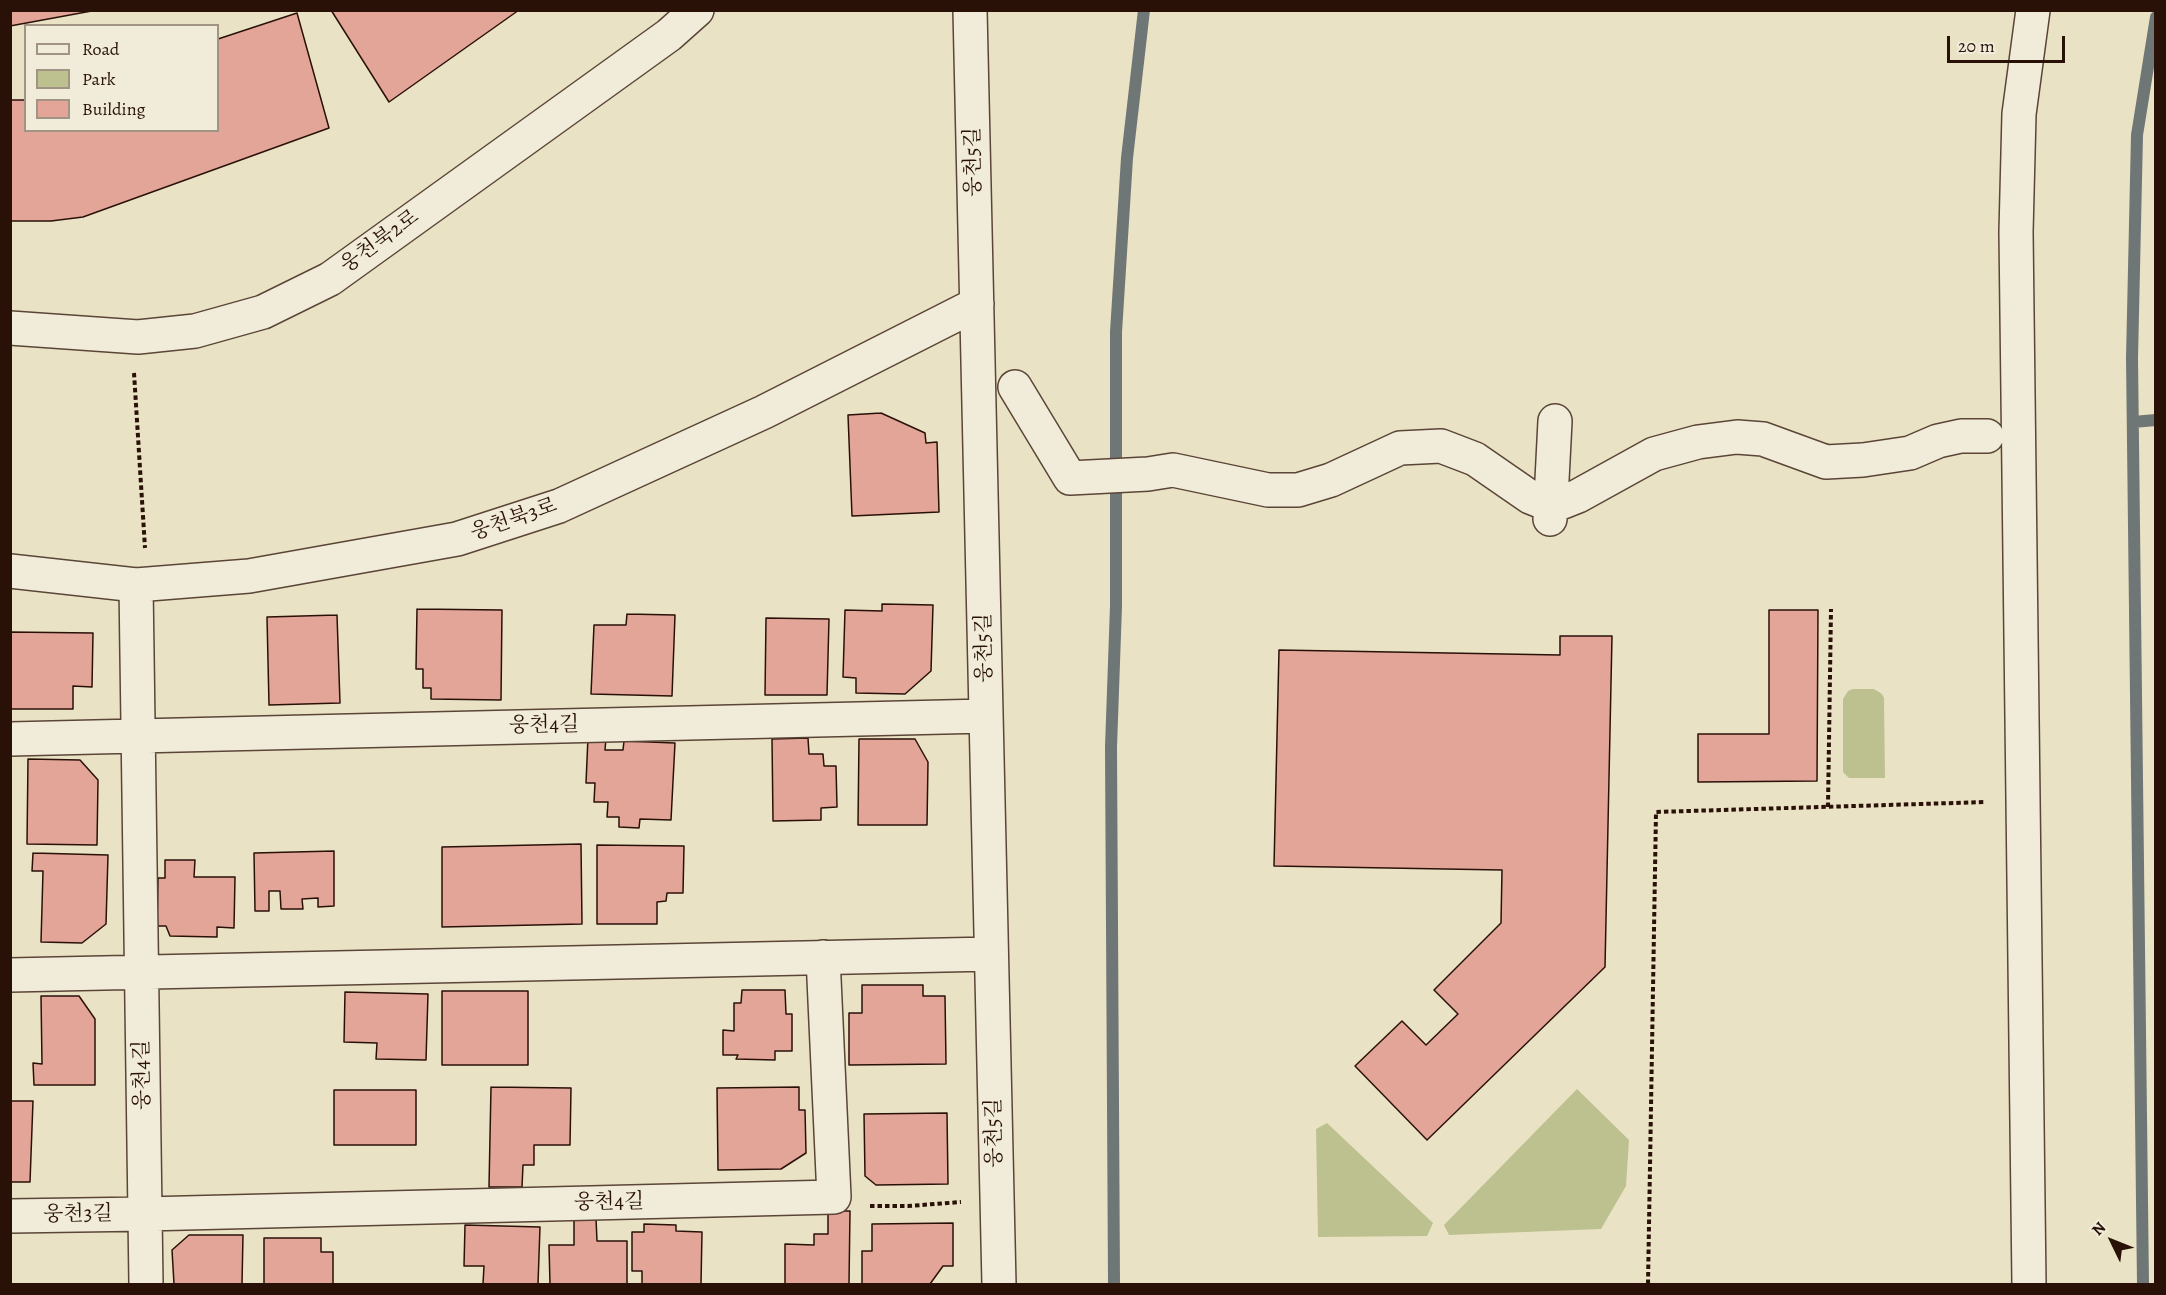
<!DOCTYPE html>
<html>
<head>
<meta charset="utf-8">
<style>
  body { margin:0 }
  #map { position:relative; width:2166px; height:1295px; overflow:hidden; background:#eae2c4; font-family:Alegreya,serif }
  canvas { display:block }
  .frame { position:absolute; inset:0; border:12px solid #2a1108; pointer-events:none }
  .legend { position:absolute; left:24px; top:24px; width:195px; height:108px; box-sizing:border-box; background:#f1ecd9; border:2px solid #a19485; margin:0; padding:8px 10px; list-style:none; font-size:18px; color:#2a1108 }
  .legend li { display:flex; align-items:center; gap:12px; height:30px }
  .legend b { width:30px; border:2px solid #a19485 }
  .north { position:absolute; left:2082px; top:1211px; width:60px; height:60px; -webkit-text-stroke:4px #f1ecd9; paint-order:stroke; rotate:313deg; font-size:16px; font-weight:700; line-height:24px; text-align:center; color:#2a1108 }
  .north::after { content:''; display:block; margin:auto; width:21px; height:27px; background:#2a1108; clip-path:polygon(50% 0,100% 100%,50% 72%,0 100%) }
  .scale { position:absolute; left:1947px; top:36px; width:118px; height:27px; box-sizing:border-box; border:3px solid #2a1108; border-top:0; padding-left:8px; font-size:18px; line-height:21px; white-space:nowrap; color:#2a1108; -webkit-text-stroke:4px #f1ecd9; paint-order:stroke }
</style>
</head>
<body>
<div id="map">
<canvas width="2166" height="1295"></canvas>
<div class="frame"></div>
<ul class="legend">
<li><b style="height:8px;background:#f1ecd9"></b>Road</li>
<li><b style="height:16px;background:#bdc190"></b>Park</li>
<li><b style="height:16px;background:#e2a598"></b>Building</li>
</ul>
<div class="north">N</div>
<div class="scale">20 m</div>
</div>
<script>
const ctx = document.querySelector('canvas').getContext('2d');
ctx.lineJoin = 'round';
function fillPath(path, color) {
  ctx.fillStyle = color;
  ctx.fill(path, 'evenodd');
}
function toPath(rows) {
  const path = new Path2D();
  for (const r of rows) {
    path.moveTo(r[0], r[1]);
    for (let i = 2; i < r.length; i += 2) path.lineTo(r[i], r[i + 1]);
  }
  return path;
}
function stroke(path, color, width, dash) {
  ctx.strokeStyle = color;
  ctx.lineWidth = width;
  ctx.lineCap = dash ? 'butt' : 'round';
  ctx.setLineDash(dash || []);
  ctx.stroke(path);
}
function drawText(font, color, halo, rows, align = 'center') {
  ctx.font = font + ' Alegreya,"Noto Serif KR",serif';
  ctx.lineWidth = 4.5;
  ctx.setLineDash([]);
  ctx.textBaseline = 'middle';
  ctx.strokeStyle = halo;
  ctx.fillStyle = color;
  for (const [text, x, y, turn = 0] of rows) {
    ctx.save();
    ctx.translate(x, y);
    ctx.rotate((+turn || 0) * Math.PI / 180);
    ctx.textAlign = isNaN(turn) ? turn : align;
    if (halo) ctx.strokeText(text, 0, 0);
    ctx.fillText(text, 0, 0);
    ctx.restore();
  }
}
fillPath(toPath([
  [1853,689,1874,689,1882,694,1884,698,1885,778,1849,778,1843,772,1843,699,1848,691],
  [1577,1089,1629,1140,1626,1186,1601,1229,1449,1235,1444,1225],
  [1327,1123,1433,1223,1427,1236,1318,1237,1316,1129]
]), '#bdc190');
stroke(toPath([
  [2133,422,2156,420],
  [1114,1284,1111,747,1116,606,1116,332,1127,158,1144,10],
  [2143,1284,2132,358,2137,135,2156,17]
]), '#6e7775', 12);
const building = toPath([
  [10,10,97,10,10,26,10,10],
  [331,10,519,10,389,102,331,10],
  [297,13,329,128,83,217,51,221,10,221,10,100,26,100,26,130,218,130,218,39,297,13],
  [881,413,925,433,926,443,937,442,939,512,852,516,848,415,881,413],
  [882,604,933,605,931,671,905,694,856,693,856,678,843,677,845,610,882,611,882,604],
  [417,609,502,610,501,700,431,699,431,688,423,688,423,669,416,669,417,609],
  [1769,610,1818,610,1817,781,1698,782,1698,734,1769,734,1769,610],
  [627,614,675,615,672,696,591,694,594,625,626,625,627,614],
  [337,615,340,703,269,705,267,617,337,615],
  [766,618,829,619,827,695,765,695,766,618],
  [10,632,93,633,92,687,73,686,73,709,10,709,10,632],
  [1560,636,1612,636,1605,967,1427,1140,1355,1066,1402,1021,1426,1045,1458,1014,1434,990,1501,923,1502,870,1274,866,1279,650,1560,655,1560,636],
  [588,737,606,738,605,750,623,750,624,741,675,743,671,820,640,819,639,828,619,827,619,817,607,817,608,802,594,802,595,783,586,783,588,737],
  [808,738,809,754,823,754,824,766,836,766,837,807,821,808,821,820,773,821,772,739,808,738],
  [859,739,915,739,928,762,927,825,858,825,859,739],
  [28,759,80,760,98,780,97,845,27,844,28,759],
  [581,844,582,924,442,927,442,847,581,844],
  [597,845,684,846,683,893,667,893,666,901,657,902,657,924,597,924,597,845],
  [334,851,334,906,318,907,318,898,302,899,303,909,281,909,280,891,269,891,269,911,255,911,254,853,334,851],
  [33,853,108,855,106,924,82,943,41,942,43,871,32,871,33,853],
  [165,860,195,860,194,877,235,877,234,928,217,927,217,937,170,936,166,926,157,926,158,878,165,878,165,860],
  [862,985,923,985,923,996,945,996,946,1064,849,1065,849,1013,862,1013,862,985],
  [742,990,785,990,786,1014,792,1014,792,1051,775,1051,775,1060,736,1059,738,1055,723,1055,723,1030,734,1031,734,1003,741,1003,742,990],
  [442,991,528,991,528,1065,442,1065,442,991],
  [345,992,428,994,426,1060,376,1059,377,1043,344,1042,345,992],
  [41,996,79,996,95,1019,95,1085,34,1085,33,1063,42,1064,41,996],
  [491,1087,571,1088,570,1145,534,1145,534,1165,523,1165,522,1187,489,1187,491,1087],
  [799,1087,799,1110,805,1110,806,1153,781,1169,718,1170,717,1088,799,1087],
  [334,1090,416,1090,416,1145,334,1145,334,1090],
  [10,1101,33,1101,30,1182,10,1182,10,1101],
  [947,1113,948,1184,876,1185,865,1176,864,1114,947,1113],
  [828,1211,850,1211,849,1284,785,1284,785,1244,814,1245,814,1234,828,1234,828,1211],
  [596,1218,597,1241,627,1241,627,1284,550,1284,549,1245,574,1245,574,1219,596,1218],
  [953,1223,953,1266,943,1266,930,1284,862,1284,862,1251,872,1251,872,1224,953,1223],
  [644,1224,676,1225,676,1231,702,1232,701,1284,642,1284,642,1271,632,1271,632,1232,644,1232,644,1224],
  [465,1225,540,1227,538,1284,483,1284,484,1266,464,1266,465,1225],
  [189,1235,243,1235,242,1284,174,1284,172,1250,189,1235],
  [264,1238,321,1238,321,1252,333,1252,333,1284,264,1284,264,1238]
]);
fillPath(building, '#e2a598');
stroke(building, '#2a1108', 1.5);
const minor = toPath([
  [970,10,999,1284],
  [10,328,138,337,195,331,263,312,330,279,669,35,697,10],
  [1015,387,1070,478,1148,474,1173,470,1268,490,1298,490,1331,480,1400,448,1441,446,1475,459,1530,497,1540,501,1563,502,1578,496,1654,454,1698,442,1737,437,1763,439,1826,462,1863,460,1910,453,1938,441,1961,436,1987,436],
  [1550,519,1555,421],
  [10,571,136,585,249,576,457,539,559,506,764,412,977,304],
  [136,585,146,1284],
  [10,739,986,716],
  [10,975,991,954],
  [10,1216,145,1214,834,1197,823,957],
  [2029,1284,2016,232,2019,114,2033,10]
]);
stroke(minor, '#5a4537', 36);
stroke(toPath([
  [134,373,145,548],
  [1828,807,1831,609],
  [870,1206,908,1206,961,1202],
  [1648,1284,1656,812,1986,802]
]), '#2a1108', 4, [4.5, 3]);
stroke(minor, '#f1ecd9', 33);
drawText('21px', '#2a1108', '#f1ecd9', [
  ["웅천5길",974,162,-91],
  ["웅천북2로",380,242,-36],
  ["웅천북3로",514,520,-19],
  ["웅천5길",985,648,-91],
  ["웅천4길",544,726,-1],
  ["웅천4길",143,1075,-91],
  ["웅천5길",995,1133,-91],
  ["웅천4길",609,1203,-1],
  ["웅천3길",78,1215,-1]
]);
</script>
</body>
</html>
